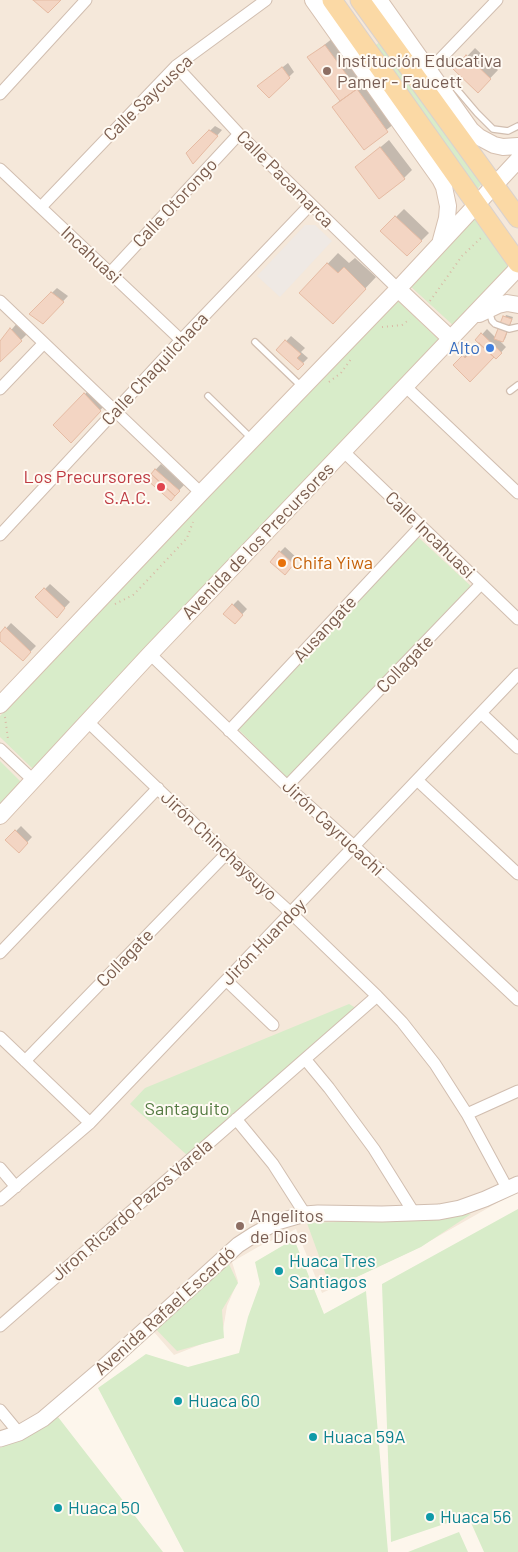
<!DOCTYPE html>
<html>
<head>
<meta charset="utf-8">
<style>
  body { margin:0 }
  canvas { display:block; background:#fdf6ec }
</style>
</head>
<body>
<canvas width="518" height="1552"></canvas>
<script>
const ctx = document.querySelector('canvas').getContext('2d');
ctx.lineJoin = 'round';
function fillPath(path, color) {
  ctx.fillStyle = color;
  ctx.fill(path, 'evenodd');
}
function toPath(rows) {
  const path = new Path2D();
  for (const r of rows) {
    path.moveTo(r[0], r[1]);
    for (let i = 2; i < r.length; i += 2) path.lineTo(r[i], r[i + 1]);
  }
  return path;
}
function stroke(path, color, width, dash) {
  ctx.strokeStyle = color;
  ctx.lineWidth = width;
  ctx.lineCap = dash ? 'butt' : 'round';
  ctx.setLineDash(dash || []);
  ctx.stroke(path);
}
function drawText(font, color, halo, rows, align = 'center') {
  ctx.font = font + ' Barlow,sans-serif';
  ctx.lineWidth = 4;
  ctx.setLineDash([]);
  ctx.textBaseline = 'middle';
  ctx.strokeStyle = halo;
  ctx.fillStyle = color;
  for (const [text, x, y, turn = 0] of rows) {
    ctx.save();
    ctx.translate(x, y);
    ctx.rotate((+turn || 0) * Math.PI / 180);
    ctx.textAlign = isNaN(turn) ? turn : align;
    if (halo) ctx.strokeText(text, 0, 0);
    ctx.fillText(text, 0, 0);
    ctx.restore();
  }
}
fillPath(toPath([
  [0,0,518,0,518,1191,414,1250,322,1293,296,1229,258,1247,232,1262,238,1281,227,1306,222,1336,174,1355,154,1332,58,1417,0,1448]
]), '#f5e8da');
fillPath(toPath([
  [305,225,315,225,332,241,280,297,257,276]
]), '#efe9e4');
fillPath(toPath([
  [380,42,482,183,476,191,373,47],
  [475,216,513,265,455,327,409,285],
  [396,299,441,342,34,770,0,737,0,716],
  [418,537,473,588,288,779,238,729],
  [0,761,22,783,0,807],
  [349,1004,356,1008,187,1155,130,1104,145,1088],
  [518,1209,518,1552,484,1552,468,1516,391,1542,382,1284],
  [471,1214,421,1247,331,1289,307,1223,397,1220],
  [294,1239,324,1314,366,1291,388,1552,184,1552,98,1388,146,1354,188,1367,239,1353,248,1317,260,1284,255,1262],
  [225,1256,238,1283,222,1310,224,1338,177,1351,150,1323],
  [58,1417,163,1552,0,1552,0,1448],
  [459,1532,468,1552,408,1552]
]), '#d8ecc9');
fillPath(toPath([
  [333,38,395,123,364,148,334,107,340,100,309,57],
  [475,48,498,70,478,91,455,69],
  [288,63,294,72,269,96,259,86],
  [215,126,222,130,198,157,187,153],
  [389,140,412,170,404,178,357,167],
  [404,209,429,233,407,255,382,231],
  [338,253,349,263,355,258,376,277,343,312,301,292],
  [57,288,68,296,48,317,31,313],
  [506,315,513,317,505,339,501,342,506,347,496,358,494,356,455,365,472,349,474,350,480,343,477,340,487,329,496,338],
  [19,321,29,332,0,361,0,343],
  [291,336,305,348,301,352,308,358,301,365,278,350],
  [90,389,105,405,71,441,54,425],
  [161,464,184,485,171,499,148,478],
  [285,547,298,559,290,568,280,552],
  [50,584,70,602,57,616,37,597],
  [238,600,247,609,235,622,233,605],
  [11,623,36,646,22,660,0,639,0,635],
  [21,826,32,837,19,851,7,840]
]), '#0003');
const building = toPath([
  [33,0,61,0,48,13,33,0],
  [325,45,357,89,340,101,307,57,325,45],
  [466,55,491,79,478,93,453,69,466,55],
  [282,67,290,78,269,98,257,86,282,67],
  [357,89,388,132,364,150,332,107,357,89],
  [209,130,218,136,193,164,186,153,209,130],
  [380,147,405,179,379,199,355,167,380,147],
  [395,216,422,241,407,256,380,231,395,216],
  [327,263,338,273,344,267,366,289,333,324,299,293,327,263],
  [51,292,64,302,43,324,29,314,51,292],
  [503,316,512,319,503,342,494,339,503,316],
  [10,328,22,341,0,362,0,341,10,328],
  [481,333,502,353,496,359,475,340,481,333],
  [285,340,301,354,297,358,304,364,298,370,276,350,285,340],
  [479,343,494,357,470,382,453,365,463,355,465,358,479,343],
  [84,393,101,411,71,443,53,425,84,393],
  [155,469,180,491,175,496,151,474,155,469],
  [151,474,175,496,171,501,146,479,151,474],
  [279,551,294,564,285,575,270,562,279,551],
  [44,588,65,608,57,618,35,597,44,588],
  [232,604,243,615,235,624,223,614,232,604],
  [5,627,31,652,23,661,0,641,0,633,5,627],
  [15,830,28,843,19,853,5,840,15,830]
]);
fillPath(building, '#f3d5c3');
stroke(building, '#e6bba3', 1);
const service = toPath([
  [443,86,449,84,454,86,477,113,493,129,508,131,518,126],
  [489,311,492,321,495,324,509,329,518,327],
  [255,342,302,387],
  [510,391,518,385],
  [208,396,251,438]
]);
const minor = toPath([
  [176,66,239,134,398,289],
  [424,76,497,0],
  [0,94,86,0],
  [0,169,181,340],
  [41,207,176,66,266,0],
  [110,273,239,134],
  [0,301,201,493],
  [406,387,518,493],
  [0,389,44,343],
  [343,451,518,619],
  [0,535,181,340,310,205],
  [150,654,287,786,354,846,518,1000],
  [481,713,518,748],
  [87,721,226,854,291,913,377,996,402,1022,435,1064,467,1114,507,1188],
  [229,731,421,526],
  [0,749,33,780],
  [417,780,518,874],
  [287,786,481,584],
  [0,953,158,788],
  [227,981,273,1025],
  [0,1037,90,1123],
  [305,1059,329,1088,374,1149,414,1213],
  [25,1061,226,854],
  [467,1114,518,1091],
  [236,1119,273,1164,305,1214],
  [0,1168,16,1187],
  [0,1200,90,1123,518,674],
  [0,1326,377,996],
  [0,1410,19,1433]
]);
const tertiary = toPath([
  [0,1439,19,1433,43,1419,98,1372,238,1245,255,1234,277,1222,305,1214,318,1213,382,1214,439,1212,460,1208,485,1199,518,1184]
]);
const secondary = toPath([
  [313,0,440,179,444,187,448,206,447,218,441,240],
  [379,0,471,130,479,137,494,145,503,147,518,146],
  [398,289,451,339],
  [479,314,498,305,507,303,518,305],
  [0,705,201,493,398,289,518,160],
  [0,816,150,654,518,268]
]);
const primary = toPath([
  [332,0,518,263],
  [360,0,518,218]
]);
stroke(service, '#d1beb0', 8);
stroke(minor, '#d1beb0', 13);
stroke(tertiary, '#d1beb0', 17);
stroke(secondary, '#d6c0b0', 18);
stroke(primary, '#dad1cd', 21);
stroke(toPath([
  [430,301,462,256,482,237],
  [382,327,402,325,410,319],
  [329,382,341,373,351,359],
  [115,604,133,595,141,587,187,538,193,522],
  [5,717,8,739]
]), '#d9b8a5', 2, [1, 4]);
stroke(service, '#fff', 5.5);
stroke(minor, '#fff', 11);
stroke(tertiary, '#fff', 15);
stroke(secondary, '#fff', 16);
stroke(primary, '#fbd9a5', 19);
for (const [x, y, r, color] of [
  [327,71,5,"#8d6e63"],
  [490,348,5,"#3f7fe0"],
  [161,487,5,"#e0444e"],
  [282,563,5,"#e8710a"],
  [240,1226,5,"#8d6e63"],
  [279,1271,5,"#0f9aa8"],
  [178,1401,5,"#0f9aa8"],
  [313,1437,5,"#0f9aa8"],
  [58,1508,5,"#0f9aa8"],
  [430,1517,5,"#0f9aa8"]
]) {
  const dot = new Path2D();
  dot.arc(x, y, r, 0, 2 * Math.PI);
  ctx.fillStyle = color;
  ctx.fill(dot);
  stroke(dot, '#fffaf3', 2);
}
drawText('18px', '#785e54', '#fffaf3', [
  ["Institución Educativa",337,61],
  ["Pamer - Faucett",337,82],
  ["Angelitos",250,1216],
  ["de Dios",250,1237]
], 'left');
drawText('18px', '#7a5c4d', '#fffaf3', [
  ["Calle Saycusca",148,98,-44],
  ["Calle Pacamarca",285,179,45],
  ["Calle Otorongo",175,203,-47],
  ["Incahuasi",91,255,43],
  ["Calle Chaquilchaca",155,369,-47],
  ["Calle Incahuasi",430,535,44],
  ["Avenida de los Precursores",258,541,-46],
  ["Ausangate",325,629,-47],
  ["Collagate",405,664,-46],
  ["Jirón Cayrucachi",333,828,43],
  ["Jirón Chinchaysuyo",219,846,43],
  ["Jirón Huandoy",264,942,-46],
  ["Collagate",125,958,-46],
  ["Jíron Ricardo Pazos Varela",132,1210,-41],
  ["Avenida Rafael Escardó",165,1311,-42]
]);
drawText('18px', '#366cbe', '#fffaf3', [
  ["Alto",480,348]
], 'right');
drawText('18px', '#be3a42', '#fffaf3', [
  ["Los Precursores",151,477],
  ["S.A.C.",151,498]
], 'right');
drawText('18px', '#c56008', '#fffaf3', [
  ["Chifa Yiwa",292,563]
], 'left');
drawText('18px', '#537a41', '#fffaf3', [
  ["Santaguito",187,1109]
]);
drawText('18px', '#0d838f', '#fffaf3', [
  ["Huaca Tres",289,1261],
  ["Santiagos",289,1282],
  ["Huaca 60",188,1401],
  ["Huaca 59A",323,1437],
  ["Huaca 50",68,1508],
  ["Huaca 56",440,1517]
], 'left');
</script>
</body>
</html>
